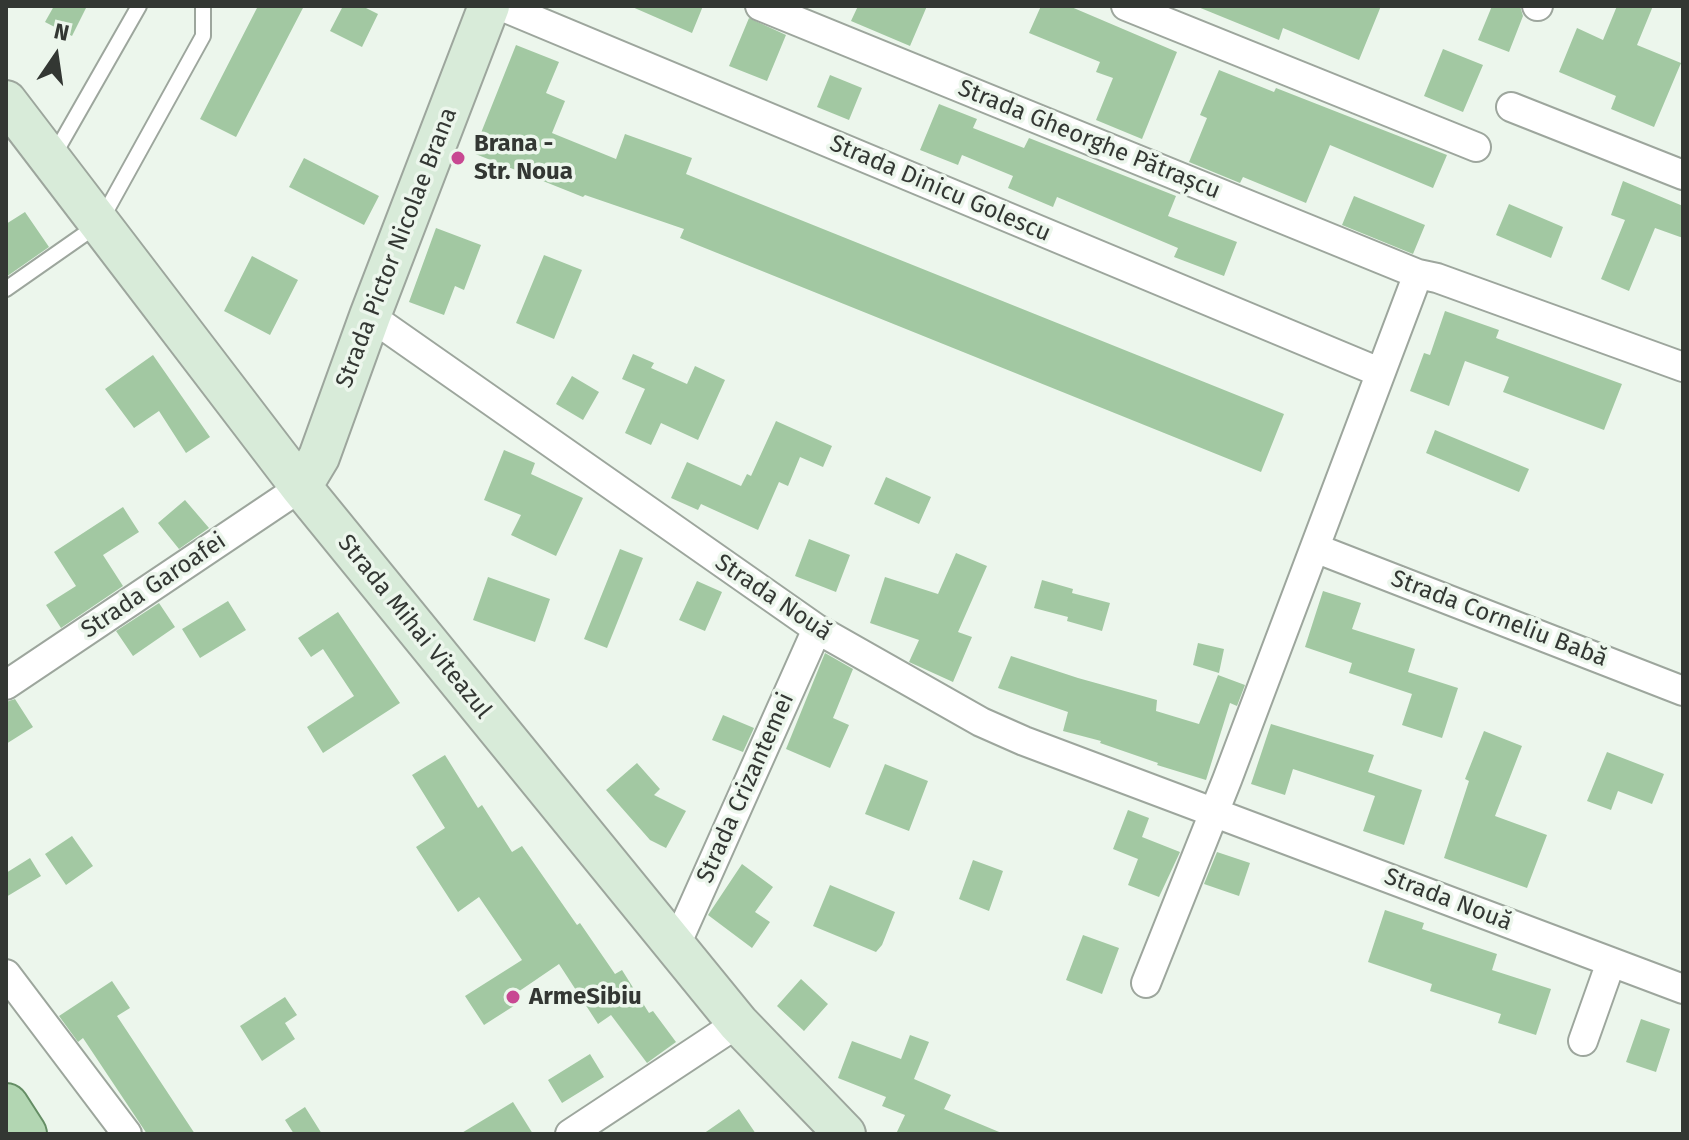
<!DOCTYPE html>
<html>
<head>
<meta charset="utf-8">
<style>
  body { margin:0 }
  #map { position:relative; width:1689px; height:1140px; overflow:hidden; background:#ecf6ec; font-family:"Fira Sans",sans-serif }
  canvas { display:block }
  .frame { position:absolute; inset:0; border:8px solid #333733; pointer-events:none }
  .north { position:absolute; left:16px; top:16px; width:80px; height:80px; -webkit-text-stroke:6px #ecf6ec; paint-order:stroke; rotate:13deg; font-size:22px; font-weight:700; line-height:32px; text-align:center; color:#333733 }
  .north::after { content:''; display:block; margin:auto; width:28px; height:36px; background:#333733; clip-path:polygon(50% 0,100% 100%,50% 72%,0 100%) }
</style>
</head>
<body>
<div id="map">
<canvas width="1689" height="1140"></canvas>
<div class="frame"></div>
<div class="north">N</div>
</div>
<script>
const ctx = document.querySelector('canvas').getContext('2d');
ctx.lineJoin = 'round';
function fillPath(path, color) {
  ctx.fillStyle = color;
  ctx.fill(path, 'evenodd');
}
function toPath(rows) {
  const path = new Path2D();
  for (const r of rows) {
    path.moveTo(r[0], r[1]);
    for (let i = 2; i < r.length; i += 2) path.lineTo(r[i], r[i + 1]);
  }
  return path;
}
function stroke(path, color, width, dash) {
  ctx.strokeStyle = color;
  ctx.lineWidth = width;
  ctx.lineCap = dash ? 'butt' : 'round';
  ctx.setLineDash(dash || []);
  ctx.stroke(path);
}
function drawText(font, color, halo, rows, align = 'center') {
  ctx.font = font + ' "Fira Sans",sans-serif';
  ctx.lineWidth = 7;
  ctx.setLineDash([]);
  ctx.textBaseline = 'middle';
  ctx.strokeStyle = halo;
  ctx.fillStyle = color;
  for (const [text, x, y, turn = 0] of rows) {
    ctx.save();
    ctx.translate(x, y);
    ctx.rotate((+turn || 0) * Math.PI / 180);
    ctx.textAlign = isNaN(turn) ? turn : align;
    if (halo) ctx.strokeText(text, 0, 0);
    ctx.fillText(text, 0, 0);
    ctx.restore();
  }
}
fillPath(toPath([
  [54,6,87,6,72,36,45,22],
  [258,6,304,6,236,137,200,119],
  [343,6,362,6,378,14,362,47,330,31],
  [630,6,703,6,692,33],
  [858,6,927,6,910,46,851,21],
  [1041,6,1069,6,1177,52,1142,139,1096,120,1113,78,1096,72,1100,62,1029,33],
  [1381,6,1359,60,1283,28,1279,40,1198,7],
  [1492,6,1520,6,1523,16,1509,52,1478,40],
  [1617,6,1653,6,1637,45,1681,63,1654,127,1611,109,1616,96,1559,72,1577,28,1603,40],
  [749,18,786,35,767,81,729,66],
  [516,45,559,62,546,93,565,101,552,133,616,159,625,134,692,158,686,174,1284,414,1261,472,680,238,684,229,585,195,583,197,473,153],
  [1443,49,1483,65,1463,112,1424,96],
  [1219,70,1274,92,1276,88,1447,155,1433,188,1330,145,1306,203,1243,177,1240,183,1189,162,1207,118,1200,115],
  [830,75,862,88,849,120,817,107],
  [939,104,977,119,973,128,1024,148,1029,138,1176,196,1168,216,1237,242,1224,276,1174,257,1178,248,1057,197,1053,207,1008,188,1013,176,962,155,958,165,920,150],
  [304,158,379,196,364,225,289,187],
  [1623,181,1683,206,1683,238,1655,228,1629,291,1601,279,1625,220,1611,215],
  [1354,196,1425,225,1413,254,1342,225],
  [1509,204,1563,227,1551,258,1496,235],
  [25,212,49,247,6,277,6,224],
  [436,228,481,245,464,290,455,286,444,315,409,302],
  [544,255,582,270,554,339,516,323],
  [252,256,298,280,270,335,224,311],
  [1445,311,1499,330,1496,338,1622,384,1604,430,1503,392,1509,377,1465,361,1449,406,1410,391,1424,353,1430,355],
  [633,354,654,363,651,368,687,384,695,366,725,380,698,440,661,423,651,445,625,433,645,389,622,379],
  [153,355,210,437,186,453,159,411,134,428,105,389],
  [572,376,599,392,583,420,556,404],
  [776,421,832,446,823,467,800,457,788,486,779,482,758,530,701,504,698,510,671,498,687,462,741,486,747,474,751,476],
  [1435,430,1529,469,1519,492,1426,453],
  [504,450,535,463,531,474,583,498,556,556,511,535,521,515,484,500],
  [886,477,931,497,919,524,874,504],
  [185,500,209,528,179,549,158,523],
  [123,507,139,532,103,555,123,586,61,628,46,605,76,586,54,552],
  [809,539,850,555,836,592,795,576],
  [620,549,643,558,607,648,584,639],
  [956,553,987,566,958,632,972,637,953,682,909,662,919,640,870,623,885,577,938,594],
  [488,577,550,599,535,642,473,620],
  [1042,580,1073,589,1072,593,1110,603,1102,631,1067,621,1068,617,1034,608],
  [697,581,722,592,705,631,679,620],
  [1323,591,1361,603,1352,629,1415,649,1408,672,1458,688,1442,738,1402,725,1412,694,1349,673,1352,663,1305,647],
  [228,601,246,630,200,658,182,629],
  [159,603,175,627,133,656,116,631],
  [338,612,400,703,323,753,307,727,354,696,323,649,311,657,298,638],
  [1198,643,1224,649,1219,673,1193,665],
  [825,653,853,669,833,718,849,725,830,768,786,749],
  [1011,656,1078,678,1157,700,1156,711,1199,724,1218,675,1245,685,1237,706,1230,703,1206,780,1157,765,1158,763,1100,743,1101,741,1063,731,1068,712,998,688],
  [15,699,33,727,6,744,6,702],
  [723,715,754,728,743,752,712,740],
  [1271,724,1374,755,1368,772,1422,790,1404,845,1363,831,1375,796,1293,769,1285,795,1251,784],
  [1484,731,1522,746,1495,816,1547,835,1527,888,1444,858,1469,781,1465,779],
  [1607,752,1664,774,1652,804,1618,791,1611,810,1587,801],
  [445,755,478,808,482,805,512,852,522,846,577,925,580,923,615,974,622,970,649,1013,653,1011,676,1042,658,1055,647,1063,611,1015,598,1024,559,964,515,994,520,1002,484,1025,465,996,522,960,479,897,458,912,416,847,445,828,412,775],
  [637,763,660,789,654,795,686,811,666,848,650,840,606,790],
  [885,764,928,781,909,831,865,814],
  [1128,810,1149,818,1142,837,1180,852,1159,897,1128,885,1138,859,1113,849],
  [72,836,93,866,66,885,45,854],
  [1217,852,1250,863,1239,896,1204,884],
  [30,858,41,876,6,897,6,873],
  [973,860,1003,871,989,911,959,899],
  [742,864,773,887,755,912,770,922,752,948,708,915],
  [830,885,895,912,882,945,876,952,813,926],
  [1385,910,1424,923,1422,929,1497,954,1492,970,1551,989,1536,1035,1498,1023,1501,1014,1430,991,1432,984,1368,962],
  [1083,935,1119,948,1102,994,1066,980],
  [801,979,828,1004,804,1031,777,1006],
  [112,981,130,1008,117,1016,195,1134,147,1134,83,1038,78,1042,59,1016],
  [285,997,297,1015,285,1023,295,1039,262,1061,240,1026],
  [1641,1019,1670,1029,1656,1072,1626,1062],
  [910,1035,929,1042,914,1079,951,1095,944,1109,1004,1134,896,1134,905,1115,882,1106,886,1097,838,1078,852,1041,901,1059],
  [590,1054,604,1077,562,1103,548,1080],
  [513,1102,533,1134,460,1134],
  [305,1107,322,1134,294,1134,285,1120],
  [739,1109,756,1134,703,1134]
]), '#a2c8a2');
const lane = toPath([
  [54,155,139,6],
  [6,289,99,224,203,36,203,6]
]);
const street = toPath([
  [501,6,1379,372],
  [760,6,1418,274,1437,278,1683,367],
  [1126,6,1476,147],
  [1537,6,1538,6],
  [1511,107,1683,175],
  [370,316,817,629,981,722,1024,741,1683,989],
  [1315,548,1683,691],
  [6,685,301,487],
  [675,947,817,629],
  [6,974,127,1134],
  [1146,983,1227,780,1418,274],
  [1583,1041,1611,962],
  [570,1134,738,1023]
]);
const secondary = toPath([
  [6,101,301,487,738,1023,845,1134],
  [301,487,319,457,370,316,489,6]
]);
const primary = toPath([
  [6,1106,24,1134]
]);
stroke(lane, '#9da69d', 18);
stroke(street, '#9da69d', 32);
stroke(secondary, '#9da69d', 44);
stroke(primary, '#648d64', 48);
stroke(lane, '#fff', 14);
stroke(street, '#fff', 28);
stroke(secondary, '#d8ebd9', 40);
stroke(primary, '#b2d6b2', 44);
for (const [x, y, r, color] of [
  [458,158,8,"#c84892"],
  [513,997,8,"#c84892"]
]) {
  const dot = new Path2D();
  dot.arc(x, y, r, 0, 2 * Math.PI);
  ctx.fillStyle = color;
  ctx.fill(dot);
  stroke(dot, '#ecf6ec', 3);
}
drawText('24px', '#333733', '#ecf6ec', [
  ["Strada Gheorghe Pătrașcu",1089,140,22],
  ["Strada Dinicu Golescu",940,189,23],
  ["Strada Pictor Nicolae Brana",397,248,-69],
  ["Strada Garoafei",154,586,-34],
  ["Strada Nouă",773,598,34],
  ["Strada Corneliu Babă",1499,619,21],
  ["Strada Mihai Viteazul",414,627,51],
  ["Strada Crizantemei",746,788,-66],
  ["Strada Nouă",1448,900,21]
]);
drawText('bold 24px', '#333733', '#ecf6ec', [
  ["Brana -",474,144],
  ["Str. Noua",474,172],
  ["ArmeSibiu",529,997]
], 'left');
</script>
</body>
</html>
